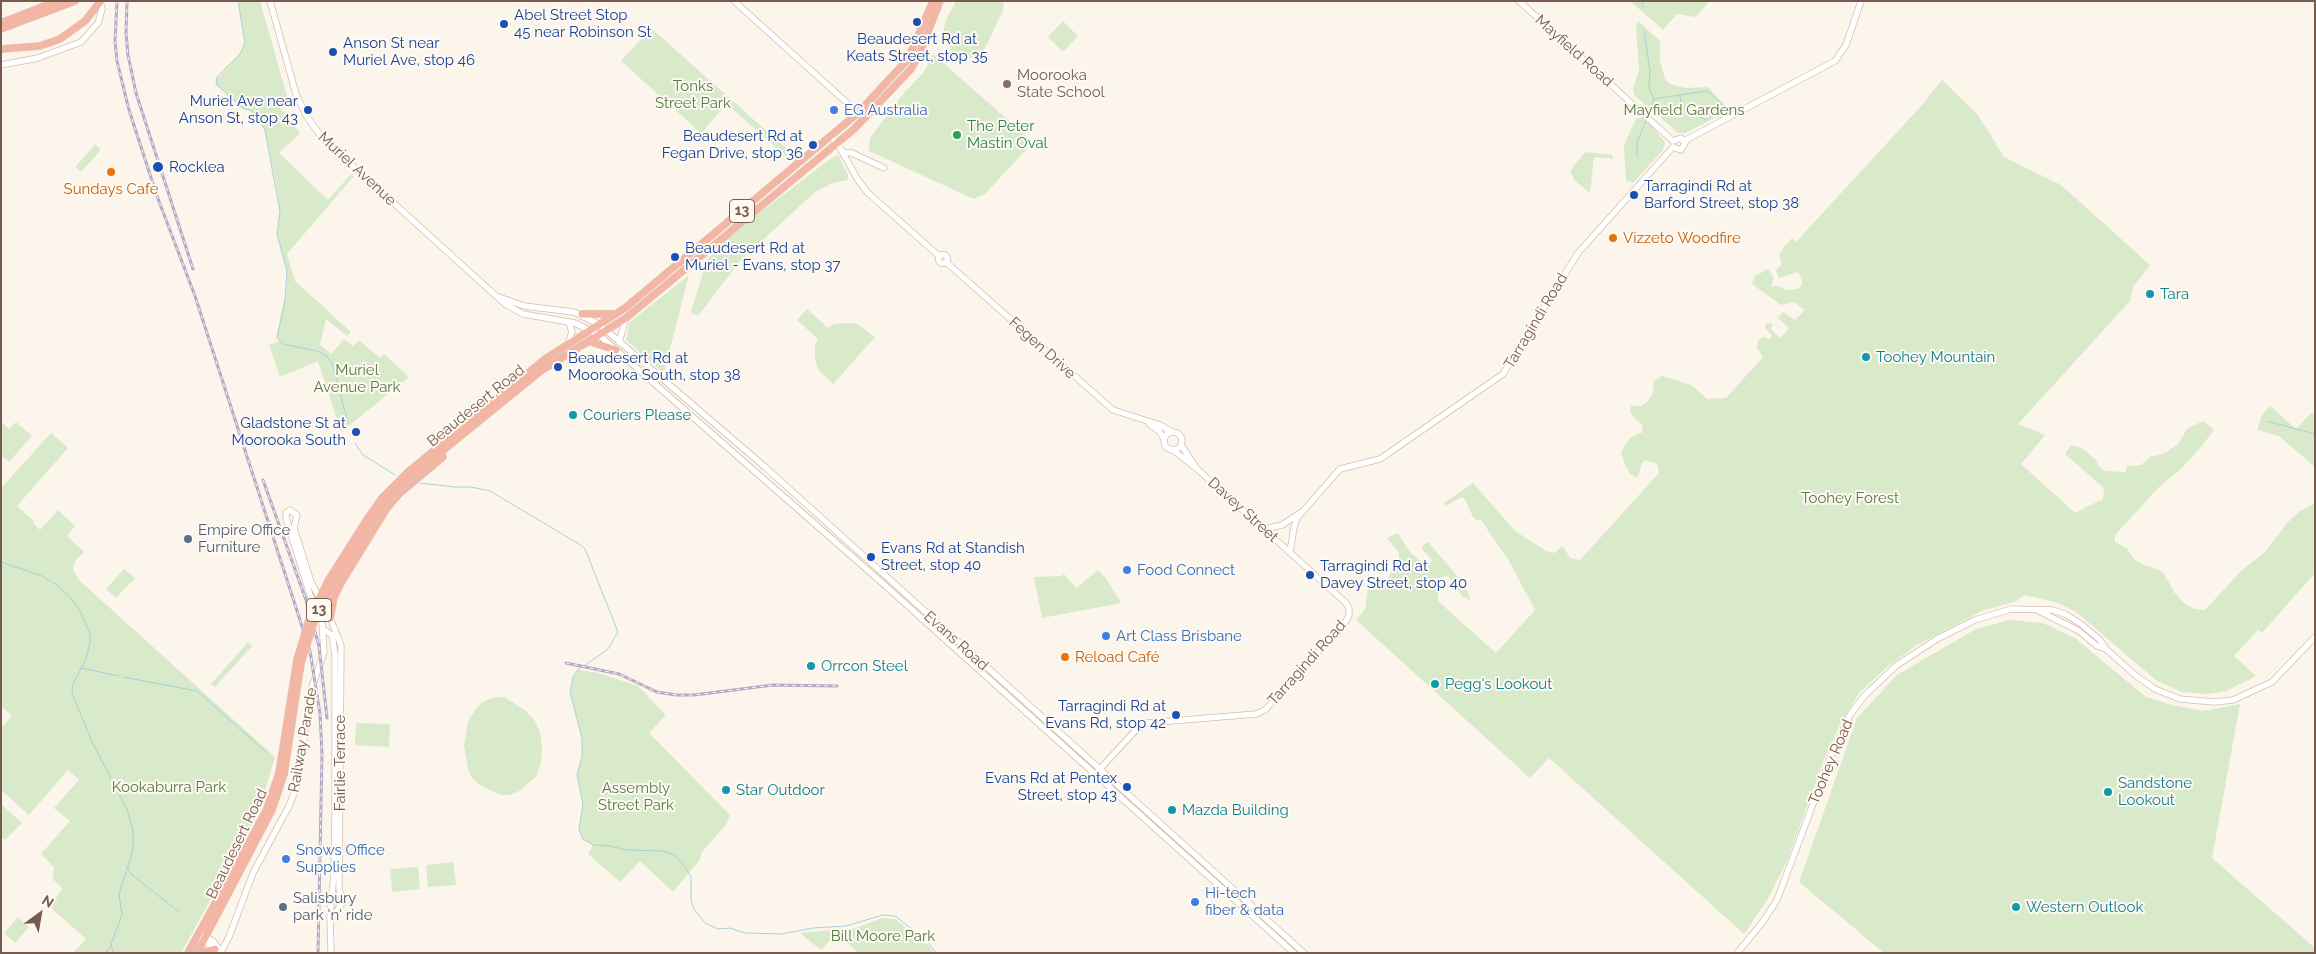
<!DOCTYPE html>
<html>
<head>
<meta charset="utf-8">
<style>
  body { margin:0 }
  #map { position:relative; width:2316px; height:954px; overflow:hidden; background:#fcf5eb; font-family:Raleway,sans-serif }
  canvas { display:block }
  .frame { position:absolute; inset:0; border:2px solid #775b4e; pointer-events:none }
  .north { position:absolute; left:15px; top:889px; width:50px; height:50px; -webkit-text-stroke:4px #fef9f2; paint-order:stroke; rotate:32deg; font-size:14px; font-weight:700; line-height:20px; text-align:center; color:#775b4e }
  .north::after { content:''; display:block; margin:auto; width:18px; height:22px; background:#775b4e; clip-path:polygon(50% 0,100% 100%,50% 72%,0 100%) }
</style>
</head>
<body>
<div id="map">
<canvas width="2316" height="954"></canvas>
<div class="frame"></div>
<div class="north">N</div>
</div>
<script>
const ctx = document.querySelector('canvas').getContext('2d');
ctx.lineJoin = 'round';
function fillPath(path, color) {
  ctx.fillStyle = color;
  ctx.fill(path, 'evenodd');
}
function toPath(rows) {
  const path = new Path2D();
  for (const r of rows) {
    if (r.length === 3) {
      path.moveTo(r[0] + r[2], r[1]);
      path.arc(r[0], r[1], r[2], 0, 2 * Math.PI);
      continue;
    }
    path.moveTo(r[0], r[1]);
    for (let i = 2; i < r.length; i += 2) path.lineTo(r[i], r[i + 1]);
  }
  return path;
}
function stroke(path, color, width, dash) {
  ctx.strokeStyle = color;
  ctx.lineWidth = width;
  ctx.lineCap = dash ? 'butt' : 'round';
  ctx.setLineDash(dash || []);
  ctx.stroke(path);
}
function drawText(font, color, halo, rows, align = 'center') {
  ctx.font = font + ' Raleway,sans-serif';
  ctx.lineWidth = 4;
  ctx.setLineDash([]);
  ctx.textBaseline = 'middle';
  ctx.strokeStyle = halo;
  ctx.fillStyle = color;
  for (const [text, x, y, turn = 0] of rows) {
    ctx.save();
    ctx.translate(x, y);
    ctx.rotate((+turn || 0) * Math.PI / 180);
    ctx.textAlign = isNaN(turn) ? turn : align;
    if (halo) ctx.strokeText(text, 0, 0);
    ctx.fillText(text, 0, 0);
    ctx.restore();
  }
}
fillPath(toPath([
  [238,1,260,1,287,96,277,104,300,133,279,153,328,200,351,174,354,176,287,254,295,281,351,332,347,336,326,319,320,345,331,354,344,339,353,346,359,340,380,358,384,354,409,377,341,432,318,361,280,377,269,345,280,341,277,334,287,288,287,271,277,234,280,212,276,184,265,130,252,111,242,108,216,84,216,80,240,54,245,43],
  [956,1,1004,1,1003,10,987,44,982,53,973,58,961,57,952,51,943,36,945,22],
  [1630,1,1710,1,1695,17,1677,14,1663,30],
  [1063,21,1078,36,1063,52,1048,37],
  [1638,21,1660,41,1660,61,1665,79,1670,84,1686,88,1708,87,1729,110,1686,133,1678,133,1634,95,1633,89,1639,70,1636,26],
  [651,28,753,119,795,156,791,161,727,104,701,133,621,61],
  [933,54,1033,142,985,194,974,199,869,151,870,138,902,95,924,72],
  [1942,80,1978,115,2004,157,2061,185,2150,265,2133,287,2130,301,2018,424,2045,435,2021,464,2075,513,2103,499,2104,488,2065,454,2071,445,2082,448,2096,460,2098,465,2104,471,2125,472,2127,466,2141,465,2150,457,2165,453,2178,444,2187,429,2203,421,2214,430,2201,447,2181,469,2160,486,2115,535,2115,542,2127,549,2134,559,2142,564,2163,572,2174,592,2184,603,2194,609,2205,610,2241,571,2265,552,2288,522,2299,512,2315,503,2315,573,2262,633,2258,630,2234,656,2256,676,2226,691,2208,694,2182,692,2157,681,2075,611,2055,602,2030,596,2024,595,2017,601,1982,611,1915,646,1886,668,1860,692,1842,720,1824,760,1787,861,1769,897,1744,934,1549,758,1530,778,1356,620,1365,609,1368,589,1388,578,1394,566,1399,562,1399,553,1387,538,1398,533,1409,551,1423,564,1430,565,1432,560,1422,549,1424,544,1428,542,1453,571,1468,592,1470,600,1462,596,1449,577,1445,576,1438,580,1438,601,1496,653,1535,610,1509,561,1481,520,1476,520,1473,517,1465,499,1462,497,1447,505,1443,504,1473,483,1515,531,1546,551,1555,553,1561,547,1564,548,1570,558,1580,560,1659,473,1657,464,1645,460,1642,463,1637,478,1630,474,1625,464,1621,453,1625,445,1630,438,1643,432,1642,424,1636,420,1630,412,1631,406,1641,406,1648,401,1653,393,1654,381,1662,376,1691,385,1707,399,1726,398,1763,357,1757,348,1758,340,1763,337,1770,339,1772,335,1765,328,1766,323,1773,324,1771,329,1780,338,1789,328,1778,318,1783,312,1795,320,1805,310,1794,302,1781,305,1752,284,1755,276,1768,269,1774,278,1771,286,1778,286,1787,290,1798,289,1802,285,1802,279,1798,272,1779,278,1776,270,1782,264,1779,256,1783,248,1792,238,1796,242,1922,105],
  [1642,117,1645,118,1665,142,1663,150,1633,183,1626,181,1624,145,1636,119],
  [95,144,101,150,81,172,75,167],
  [1585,152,1613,155,1612,160,1610,158,1594,157,1590,193,1575,181,1570,171],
  [838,155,848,175,848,180,833,183,815,192,740,261,698,316,691,312,707,260,716,250,727,238,826,162,835,156],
  [689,275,664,372,662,372,626,340,630,322],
  [807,309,828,328,834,324,852,323,859,325,875,337,833,384,819,371,815,360,815,345,818,339,797,320],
  [2270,406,2296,429,2311,413,2315,416,2315,467,2279,436,2257,430,2262,415],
  [1,421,9,429,16,422,32,436,9,462,1,455],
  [51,433,68,448,17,506,34,521,33,523,40,530,58,510,75,526,67,536,84,552,75,561,73,570,80,581,275,757,258,814,181,953,73,953,86,939,49,906,63,889,53,879,54,867,41,854,70,821,54,808,79,780,68,770,29,815,1,790,1,728,12,716,1,706,1,488],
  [124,569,135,578,116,598,106,589],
  [1098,570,1105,577,1121,603,1042,618,1034,577,1061,576,1064,574,1076,588],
  [2009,620,2043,623,2075,638,2146,697,2172,705,2203,711,2240,704,2212,858,2315,948,2315,953,1884,953,1799,882,1857,718,1897,675,1976,629],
  [248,642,252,646,215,687,211,684],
  [578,670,599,673,638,686,666,715,649,733,730,815,726,825,702,852,699,861,673,892,640,861,620,882,588,854,593,845,583,839,579,829,583,804,577,774,582,757,582,738,570,692,573,677],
  [504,697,525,710,535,721,540,732,542,747,541,763,536,777,519,791,510,795,500,795,481,786,472,778,468,769,464,745,468,722,475,710,481,703,492,698],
  [356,723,390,724,389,747,355,745],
  [1,804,22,823,5,840,1,837],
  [453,862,456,885,428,887,426,865],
  [418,867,420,889,392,892,390,869],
  [18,917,29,927,15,943,4,933],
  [882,918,895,919,930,947,933,953,859,953,840,937,831,939,821,950,800,933,856,928]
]), '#d8eac9');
stroke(toPath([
  [238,1,245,43,240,54,217,77,216,84,242,108,252,111,265,130,280,212,277,234,287,271,285,300,277,338,283,344,317,351,327,356,332,363,348,423],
  [1642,1,1643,7],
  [1644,31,1650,71,1649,88,1654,99,1651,110],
  [1680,95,1681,104,1686,110,1706,120],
  [1654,99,1705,91,1710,93,1727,109],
  [1637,157,1637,142,1646,121],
  [2267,421,2315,434],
  [355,443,363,455,395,475],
  [420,483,455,487,471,487,490,491,579,544,585,549,618,632,608,649,578,670,573,677,570,692,582,738,582,757,577,774,583,804,579,829,583,839,593,845,610,846,626,850,663,851,675,855,684,865,691,877,691,900,694,909,705,923,718,929,730,928,745,933,781,934,813,928,846,926,883,915,895,916,927,941,936,953],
  [1,562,42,576,57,585,70,597,79,609,90,633,90,642,86,659,73,684,72,693,92,742,127,809,133,830,133,850,119,894,122,915,111,944,113,953],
  [81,668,119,676],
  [123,677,197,691,265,751],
  [127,866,131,874,179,912],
  [106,953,111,945]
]), '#a6d2d7', 1);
const secondary = toPath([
  [270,1,296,94,307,117,324,140,505,304,523,314,575,323,599,335,879,580,1294,953],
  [734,1,865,119],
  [1519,1,1673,141],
  [1,65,38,58,81,42,98,23,102,9,100,1],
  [831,136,840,148,858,180,868,193,939,256],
  [1684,141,1835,61,1846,45,1861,1],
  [1673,147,1681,150,1685,143,1681,138,1673,141],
  [843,152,852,153,884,168],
  [943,259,4.5],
  [946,262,1113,410,1160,425,1172,432],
  [499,297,524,306,574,312,600,325,765,467,1304,953],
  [619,342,626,318],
  [568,344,572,332,569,322],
  [1149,424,1159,431,1164,439],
  [1173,441,9],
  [1181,445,1195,466],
  [1264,529,1282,525,1300,513],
  [1290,552,1294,527,1297,518,1340,469,1380,459,1503,374,1578,253,1673,147],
  [2039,611,2079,631,2097,646,2106,649],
  [323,629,332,635,335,655,335,818,334,874,330,915,331,953],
  [1098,771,1135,731,1147,723,1256,714,1265,710,1346,621,1349,615,1349,608,1346,603,1196,468,1173,450],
  [203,935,214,942,221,952],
  [201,939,218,951],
  [221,952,229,937,253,873,289,806,297,786,311,690,324,652,322,622,310,595,286,518,286,513,290,510,297,515,294,528,311,582,330,618,341,645,339,889,343,902,331,919],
  [1737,953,1762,923,1777,900,1831,756,1850,715,1864,696,1897,665,1937,639,1975,620,2011,609,2052,610,2065,614,2081,624,2100,640,2106,649,2135,675,2155,689,2180,699,2214,702,2233,700,2272,682,2315,637]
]);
const highway = toPath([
  [1,23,57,1],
  [1,29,75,1],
  [1,49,40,46,60,39,85,21,100,2],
  [582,314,616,314],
  [588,341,616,350],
  [408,472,545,359,625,308,858,113,908,59,933,1],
  [414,474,542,370,626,318,854,129,911,69,919,55,940,1],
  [318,613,332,602,341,583,387,508,400,493,443,457],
  [330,618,333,603],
  [188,953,266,811,279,773],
  [197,953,272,810,284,774],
  [201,953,215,949]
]);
stroke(secondary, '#d4beb0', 7);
stroke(highway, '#d9d1cd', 8);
stroke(secondary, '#fff', 5.5);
stroke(highway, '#f3b6a5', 7);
const rail = toPath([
  [117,1,115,41,117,61,129,110,157,196,195,296,310,651,320,714,322,754,318,953],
  [127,1,126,33,128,55,136,93,193,269],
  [263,480,306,600,319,646,327,718],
  [566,663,619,674,657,692,676,695,694,695,773,685,837,686]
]);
stroke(rail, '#b7a8c7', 3);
stroke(rail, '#fef9f2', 1, [4]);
const highwayBridge = toPath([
  [279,773,297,660,309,620,328,581,368,518,382,498,408,472],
  [284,774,301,663,314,622,323,601,374,517,389,498,414,474]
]);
stroke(highwayBridge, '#d9d1cd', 8, []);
stroke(highwayBridge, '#f3b6a5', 7);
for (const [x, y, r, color] of [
  [917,22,5,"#1a4fb4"],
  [504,24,5,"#1a4fb4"],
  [333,52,5,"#1a4fb4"],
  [1007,84,5,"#8d6e63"],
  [308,110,5,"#1a4fb4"],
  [834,110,5,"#3f7fe0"],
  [957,135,5,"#2e9e5b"],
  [813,145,5,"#1a4fb4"],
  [158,167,6,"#1a4fb4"],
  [111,172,5,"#e8710a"],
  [1634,195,5,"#1a4fb4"],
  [1613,238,5,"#e8710a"],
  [675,257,5,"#1a4fb4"],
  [2150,294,5,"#0f9aa8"],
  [1866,357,5,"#0f9aa8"],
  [558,367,5,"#1a4fb4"],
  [573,415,5,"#0f9aa8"],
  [356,432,5,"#1a4fb4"],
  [188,539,5,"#5c6f8a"],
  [871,557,5,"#1a4fb4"],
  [1127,570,5,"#3f7fe0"],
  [1310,575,5,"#1a4fb4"],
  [1106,636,5,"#3f7fe0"],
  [1065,657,5,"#e8710a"],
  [811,666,5,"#0f9aa8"],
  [1435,684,5,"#0f9aa8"],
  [1176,715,5,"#1a4fb4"],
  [1127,787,5,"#1a4fb4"],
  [726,790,5,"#0f9aa8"],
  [2108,792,5,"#0f9aa8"],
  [1172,810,5,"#0f9aa8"],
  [286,859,5,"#3f7fe0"],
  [1195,902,5,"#3f7fe0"],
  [283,907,5,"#5c6f8a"],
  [2016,907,5,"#0f9aa8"]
]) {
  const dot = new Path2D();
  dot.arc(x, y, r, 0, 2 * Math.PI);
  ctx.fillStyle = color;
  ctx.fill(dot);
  stroke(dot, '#fef9f2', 2);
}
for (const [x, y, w] of [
  [742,211,25],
  [319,610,25]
]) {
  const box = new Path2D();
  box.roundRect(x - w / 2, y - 11.5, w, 23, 4);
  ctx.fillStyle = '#fef9f2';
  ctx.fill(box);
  stroke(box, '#775b4e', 1);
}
drawText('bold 14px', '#775b4e', null, [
  ["13",742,211],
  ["13",319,610]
]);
drawText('15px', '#164399', '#fef9f2', [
  ["Abel Street Stop",514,15],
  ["45 near Robinson St",514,32],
  ["Beaudesert Rd at",917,39,"center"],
  ["Keats Street, stop 35",917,56,"center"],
  ["Anson St near",343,43],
  ["Muriel Ave, stop 46",343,60],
  ["Muriel Ave near",298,101,"right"],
  ["Anson St, stop 43",298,118,"right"],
  ["Beaudesert Rd at",803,136,"right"],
  ["Fegan Drive, stop 36",803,153,"right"],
  ["Rocklea",169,167],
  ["Tarragindi Rd at",1644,186],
  ["Barford Street, stop 38",1644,203],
  ["Beaudesert Rd at",685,248],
  ["Muriel - Evans, stop 37",685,265],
  ["Beaudesert Rd at",568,358],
  ["Moorooka South, stop 38",568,375],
  ["Gladstone St at",346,423,"right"],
  ["Moorooka South",346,440,"right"],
  ["Evans Rd at Standish",881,548],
  ["Street, stop 40",881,565],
  ["Tarragindi Rd at",1320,566],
  ["Davey Street, stop 40",1320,583],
  ["Tarragindi Rd at",1166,706,"right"],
  ["Evans Rd, stop 42",1166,723,"right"],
  ["Evans Rd at Pentex",1117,778,"right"],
  ["Street, stop 43",1117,795,"right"]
], 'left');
drawText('15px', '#775b4e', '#fef9f2', [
  ["Mayfield Road",1574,51,42],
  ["Muriel Avenue",357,169,43],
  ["Tarragindi Road",1536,321,-59],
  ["Fegen Drive",1042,348,42],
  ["Beaudesert Road",476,406,-39],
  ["Davey Street",1243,510,42],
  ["Evans Road",956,641,42],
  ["Tarragindi Road",1307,663,-48],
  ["Railway Parade",303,740,-80],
  ["Toohey Road",1831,762,-67],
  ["Fairlie Terrace",340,763,-90],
  ["Beaudesert Road",237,844,-64]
]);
drawText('15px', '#785e54', '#fef9f2', [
  ["Moorooka",1017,75],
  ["State School",1017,92]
], 'left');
drawText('15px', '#587c46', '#fef9f2', [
  ["Tonks",693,86],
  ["Street Park",693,103],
  ["Mayfield Gardens",1684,110],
  ["Muriel",357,370],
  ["Avenue Park",357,387],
  ["Toohey Forest",1850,498],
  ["Kookaburra Park",169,787],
  ["Assembly",636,788],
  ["Street Park",636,805],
  ["Bill Moore Park",883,936]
]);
drawText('15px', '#366cbe', '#fef9f2', [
  ["EG Australia",844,110],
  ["Food Connect",1137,570],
  ["Art Class Brisbane",1116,636],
  ["Snows Office",296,850],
  ["Supplies",296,867],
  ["Hi-tech",1205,893],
  ["fiber & data",1205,910]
], 'left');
drawText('15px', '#27864d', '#fef9f2', [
  ["The Peter",967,126],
  ["Mastin Oval",967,143]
], 'left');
drawText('15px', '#c56008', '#fef9f2', [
  ["Sundays Cafe",111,189,"center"],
  ["Vizzeto Woodfire",1623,238],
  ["Reload Café",1075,657]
], 'left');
drawText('15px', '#0d838f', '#fef9f2', [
  ["Tara",2160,294],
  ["Toohey Mountain",1876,357],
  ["Couriers Please",583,415],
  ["Orrcon Steel",821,666],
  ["Pegg's Lookout",1445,684],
  ["Sandstone",2118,783],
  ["Lookout",2118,800],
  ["Star Outdoor",736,790],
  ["Mazda Building",1182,810],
  ["Western Outlook",2026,907]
], 'left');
drawText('15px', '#4e5e75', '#fef9f2', [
  ["Empire Office",198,530],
  ["Furniture",198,547],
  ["Salisbury",293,898],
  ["park 'n' ride",293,915]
], 'left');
</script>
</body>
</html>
